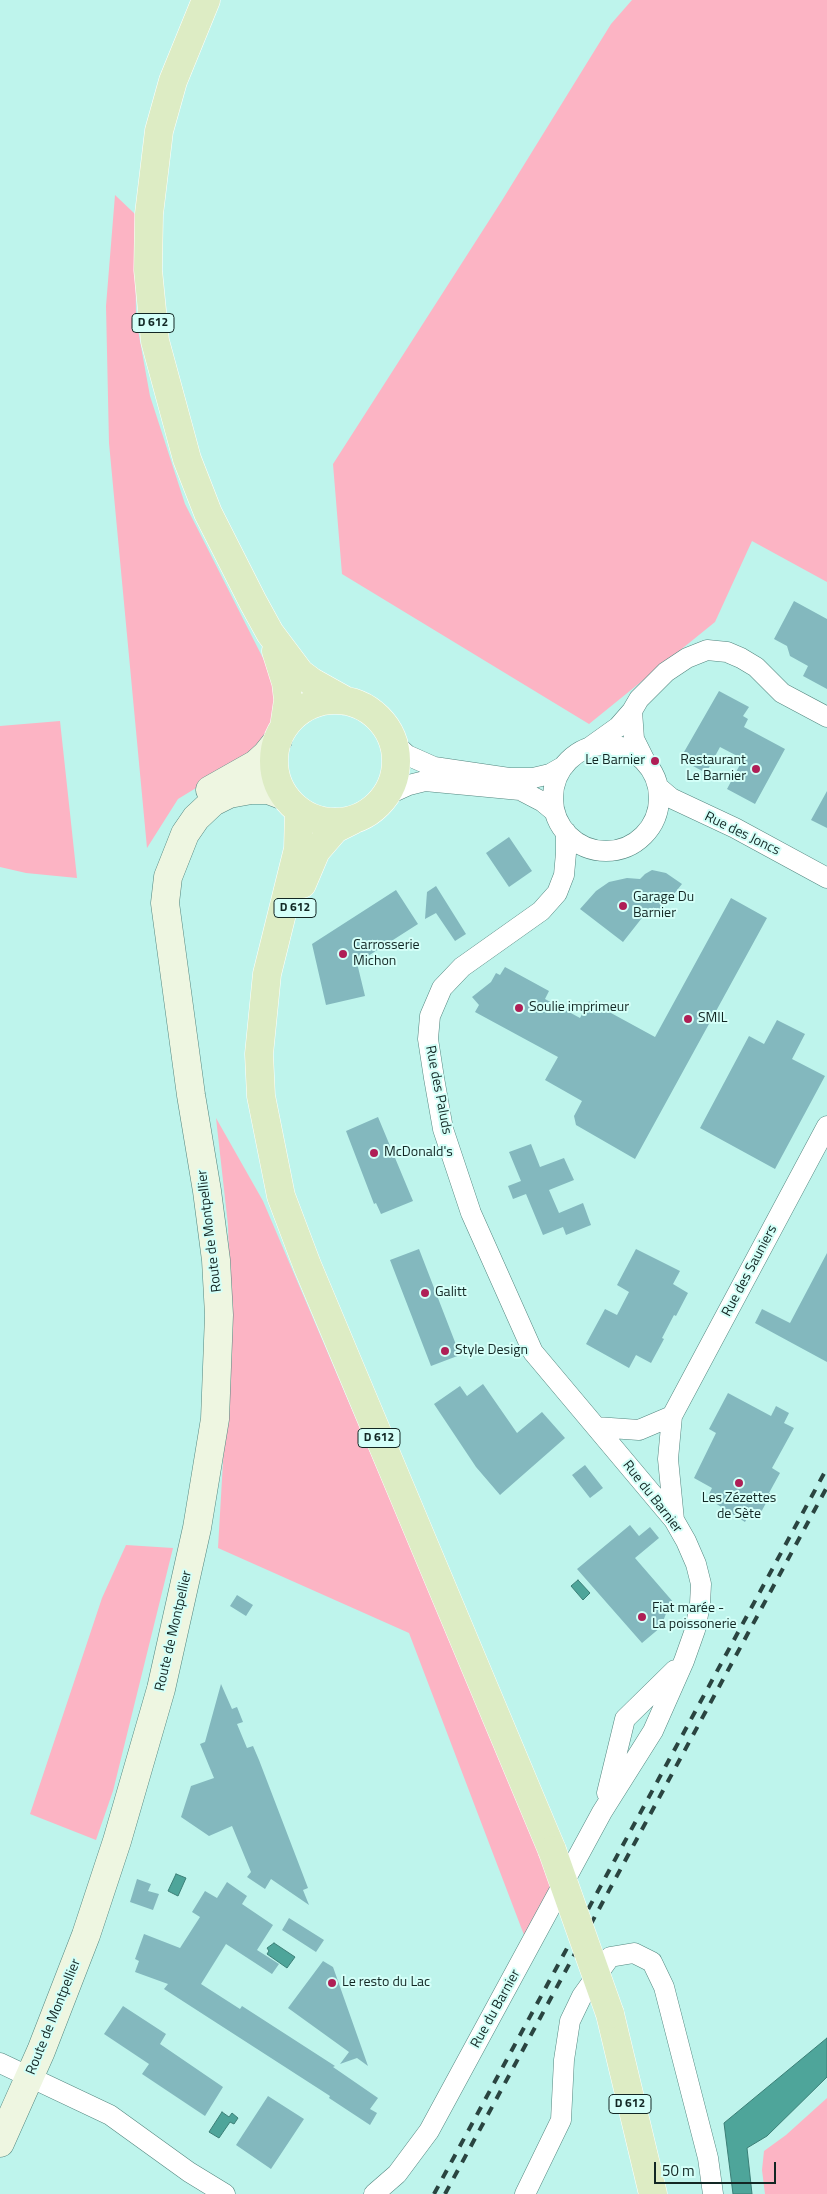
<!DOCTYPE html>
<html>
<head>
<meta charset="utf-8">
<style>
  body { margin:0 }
  #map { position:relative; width:827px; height:2194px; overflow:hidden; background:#bef4ec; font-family:"Titillium Web",sans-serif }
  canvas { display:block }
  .scale { position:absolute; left:654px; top:2162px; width:122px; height:22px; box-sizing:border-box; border:2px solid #122724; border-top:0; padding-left:6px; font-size:15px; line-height:18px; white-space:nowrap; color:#122724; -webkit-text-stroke:4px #d4fff8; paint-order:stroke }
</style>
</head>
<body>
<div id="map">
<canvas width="827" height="2194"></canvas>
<div class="scale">50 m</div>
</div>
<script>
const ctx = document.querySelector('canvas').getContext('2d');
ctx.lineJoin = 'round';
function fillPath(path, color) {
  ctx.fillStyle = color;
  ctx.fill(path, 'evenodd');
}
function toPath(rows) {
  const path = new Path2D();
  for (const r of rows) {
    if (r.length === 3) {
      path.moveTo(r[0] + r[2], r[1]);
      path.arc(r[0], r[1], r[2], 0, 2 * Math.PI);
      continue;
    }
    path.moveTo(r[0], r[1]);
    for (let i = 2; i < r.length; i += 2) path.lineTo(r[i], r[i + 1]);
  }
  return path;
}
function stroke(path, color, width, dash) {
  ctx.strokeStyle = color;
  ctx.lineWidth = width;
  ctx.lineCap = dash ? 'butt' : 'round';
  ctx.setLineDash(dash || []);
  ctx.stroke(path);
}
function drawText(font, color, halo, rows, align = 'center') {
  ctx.font = font + ' "Titillium Web",sans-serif';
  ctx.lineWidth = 4;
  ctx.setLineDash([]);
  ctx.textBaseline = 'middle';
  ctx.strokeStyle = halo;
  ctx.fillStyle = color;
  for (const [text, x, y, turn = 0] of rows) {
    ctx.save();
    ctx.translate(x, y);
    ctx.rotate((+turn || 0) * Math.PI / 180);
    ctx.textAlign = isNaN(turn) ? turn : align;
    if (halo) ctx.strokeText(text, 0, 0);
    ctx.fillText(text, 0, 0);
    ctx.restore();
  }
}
fillPath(toPath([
  [632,0,827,0,827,582,752,541,715,622,589,724,342,574,333,464,501,202,611,24],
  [115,195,135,214,136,319,150,396,185,504,274,680,275,720,260,749,178,799,147,848,109,443,106,306],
  [60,721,77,878,26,873,0,867,0,726],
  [216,1118,263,1201,555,1886,524,1935,409,1633,218,1548,231,1324,228,1225],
  [126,1545,173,1548,113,1791,96,1840,30,1814,102,1598],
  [827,2098,827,2194,765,2194,762,2170,764,2151,786,2135]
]), '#fcb4c4');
const water = toPath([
  [578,1580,590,1593,583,1600,571,1586,578,1580],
  [176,1874,186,1878,178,1896,168,1891,176,1874],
  [274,1943,295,1957,287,1968,267,1954,269,1951,267,1948,274,1943],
  [827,2038,827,2077,767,2136,747,2148,752,2194,733,2194,724,2123,827,2038],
  [222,2112,229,2117,232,2113,238,2118,234,2124,230,2122,219,2138,209,2132,222,2112]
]);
fillPath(water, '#4ea59a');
stroke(water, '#3c7f77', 1);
fillPath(toPath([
  [794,601,827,619,827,689,803,676,808,666,790,656,787,646,774,639],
  [719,691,749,707,743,716,748,719,744,727,785,749,755,804,727,789,743,759,720,747,706,773,680,759],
  [827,791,827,828,811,820],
  [509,837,532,871,509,887,486,853],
  [652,870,666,873,682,884,657,915,649,909,623,942,580,909,596,891,609,882,627,878,640,879,645,874],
  [436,886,466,934,455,941,436,913,425,919,427,892],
  [396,890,418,924,357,963,365,996,326,1005,312,944],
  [731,898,767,918,635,1159,576,1125,574,1116,582,1101,545,1080,558,1057,475,1012,479,1005,472,997,491,982,496,973,500,975,505,967,549,991,545,999,580,1018,589,1001,655,1037],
  [777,1020,805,1034,792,1059,825,1076,775,1169,700,1128,749,1036,764,1044],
  [378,1117,413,1201,381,1214,376,1203,374,1204,346,1131],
  [531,1144,540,1167,564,1158,574,1180,549,1190,559,1213,583,1203,591,1225,566,1235,563,1227,543,1235,526,1194,513,1199,508,1186,521,1181,509,1152],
  [419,1249,460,1355,431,1366,390,1260],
  [636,1249,680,1271,673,1284,688,1293,676,1316,674,1315,662,1338,664,1339,651,1363,636,1355,629,1368,586,1344,605,1309,617,1315,629,1292,617,1285],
  [827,1253,827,1362,755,1323,762,1309,790,1323],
  [483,1384,517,1433,542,1412,565,1438,500,1495,476,1467,434,1404,460,1386,467,1396],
  [728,1393,771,1416,776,1406,789,1413,784,1423,794,1428,772,1468,780,1473,769,1493,771,1494,760,1514,751,1510,745,1522,707,1498,712,1488,694,1478,716,1433,709,1429],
  [585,1465,603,1488,590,1498,572,1475],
  [630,1525,639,1536,650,1527,659,1538,635,1558,674,1603,668,1608,661,1627,642,1643,577,1569],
  [237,1595,253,1605,246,1616,230,1606],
  [221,1684,232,1709,237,1707,243,1722,237,1724,247,1748,253,1746,259,1760,308,1888,303,1890,309,1905,271,1879,265,1889,247,1877,251,1872,232,1826,209,1836,181,1817,191,1786,214,1778,200,1744,205,1742],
  [137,1879,151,1884,148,1891,159,1894,153,1910,130,1902],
  [227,1882,247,1896,242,1904,273,1925,257,1950,279,1964,272,1974,226,1944,201,1984,240,2009,242,2006,335,2066,333,2067,378,2098,370,2109,377,2113,370,2125,329,2098,330,2096,164,1989,168,1984,135,1972,139,1961,135,1959,144,1934,180,1948,200,1917,192,1912,205,1891,217,1898],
  [289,1918,324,1940,316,1952,282,1930],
  [323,1961,333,1967,368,2066,357,2058,340,2064,349,2052,288,2008],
  [123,2006,166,2034,160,2044,223,2087,205,2116,142,2074,149,2064,104,2034],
  [268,2096,304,2119,271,2169,236,2145]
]), '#83b8be');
const street = toPath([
  [632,711,634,739,645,761],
  [394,743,407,755,434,767,509,778,533,778,550,774,564,766],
  [606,798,53],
  [590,747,618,727,632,711,639,699,666,672,687,658,707,650,727,652,741,658,756,667,782,693,827,717],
  [658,787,671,798,735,828,827,878],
  [387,795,409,785,425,781,520,790,543,802,555,812],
  [596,1427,639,1430,672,1416],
  [674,1520,668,1459,672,1416,827,1126],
  [607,1793,625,1719,675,1670],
  [0,2063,110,2115,189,2172,225,2194],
  [374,2194,397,2174,429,2131,602,1812,653,1731,684,1661,695,1630,700,1604,701,1584,696,1564,686,1541,674,1520,533,1352,471,1213,443,1129,434,1078,428,1039,430,1016,442,988,462,967,541,911,557,893,564,875,566,853,566,832],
  [525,2194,561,2120,564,2060,570,2021,582,1996,610,1957,634,1953,652,1962,664,1987,708,2158,713,2194]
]);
const secondary = toPath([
  [210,790,256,764,266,755,278,740],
  [0,2143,41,2051,86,1935,117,1841,161,1689,197,1528,215,1419,219,1315,216,1260,207,1191,191,1095,165,903,168,877,185,834,196,818,213,802,229,794,251,790,268,790,284,796]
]);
const primary = toPath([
  [206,0,173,81,159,131,149,214,148,270,155,341,187,459,208,513,253,602,270,633,300,673,312,682,346,701],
  [276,651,286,683,288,700,284,727],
  [335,761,61],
  [299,811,298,849,267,974,259,1054,261,1096,281,1196,307,1265,552,1850],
  [302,884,316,851,335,829,353,820],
  [610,2014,653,2194]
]);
stroke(street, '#53867f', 21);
stroke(secondary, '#53867f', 29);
stroke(primary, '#fff', 29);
stroke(street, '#fff', 20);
stroke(secondary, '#eef6e1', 28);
stroke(primary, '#ddecc4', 28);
stroke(toPath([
  [434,2194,827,1468],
  [445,2194,827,1487]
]), '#2a4440', 4, [9, 9]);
const primaryBridge = toPath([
  [552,1850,610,2014]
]);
stroke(primaryBridge, '#fff', 29, []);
stroke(primaryBridge, '#ddecc4', 28);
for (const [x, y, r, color] of [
  [655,761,5,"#af1f56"],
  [756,769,5,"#af1f56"],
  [623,906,5,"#af1f56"],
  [343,954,5,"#af1f56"],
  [519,1008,5,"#af1f56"],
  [688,1019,5,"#af1f56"],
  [374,1153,5,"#af1f56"],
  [425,1293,5,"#af1f56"],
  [445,1351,5,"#af1f56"],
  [739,1483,5,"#af1f56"],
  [642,1617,5,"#af1f56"],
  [332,1983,5,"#af1f56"]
]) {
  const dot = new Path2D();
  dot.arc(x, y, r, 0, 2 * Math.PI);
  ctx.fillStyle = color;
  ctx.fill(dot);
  stroke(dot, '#d4fff8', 2);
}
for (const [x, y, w] of [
  [153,323,42],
  [295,908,42],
  [379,1438,42],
  [630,2104,42]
]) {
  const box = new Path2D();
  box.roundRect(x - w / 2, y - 9.5, w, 19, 4);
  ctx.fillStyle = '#d4fff8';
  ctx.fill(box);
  stroke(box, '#122724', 1);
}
drawText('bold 12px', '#122724', null, [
  ["D 612",153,323],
  ["D 612",295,908],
  ["D 612",379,1438],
  ["D 612",630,2104]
]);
drawText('14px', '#122724', '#d4fff8', [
  ["Le Barnier",645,761,"right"],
  ["Restaurant",746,761,"right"],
  ["Le Barnier",746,777,"right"],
  ["Garage Du",633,898],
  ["Barnier",633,914],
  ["Carrosserie",353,946],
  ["Michon",353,962],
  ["Soulie imprimeur",529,1008],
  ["SMIL",698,1019],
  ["McDonald's",384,1153],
  ["Galitt",435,1293],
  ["Style Design",455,1351],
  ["Les Zézettes",739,1499,"center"],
  ["de Sète",739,1515,"center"],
  ["Fiat marée -",652,1609],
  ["La poissonerie",652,1625],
  ["Le resto du Lac",342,1983]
], 'left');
drawText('14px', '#122724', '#d4fff8', [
  ["Rue des Joncs",742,834,26],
  ["Rue des Paluds",438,1090,79],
  ["Route de Montpellier",210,1231,-97],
  ["Rue des Sauniers",750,1271,-62],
  ["Rue du Barnier",652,1497,52],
  ["Route de Montpellier",174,1631,-77],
  ["Rue du Barnier",496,2009,-61],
  ["Route de Montpellier",54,2017,-68]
]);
</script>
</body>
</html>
